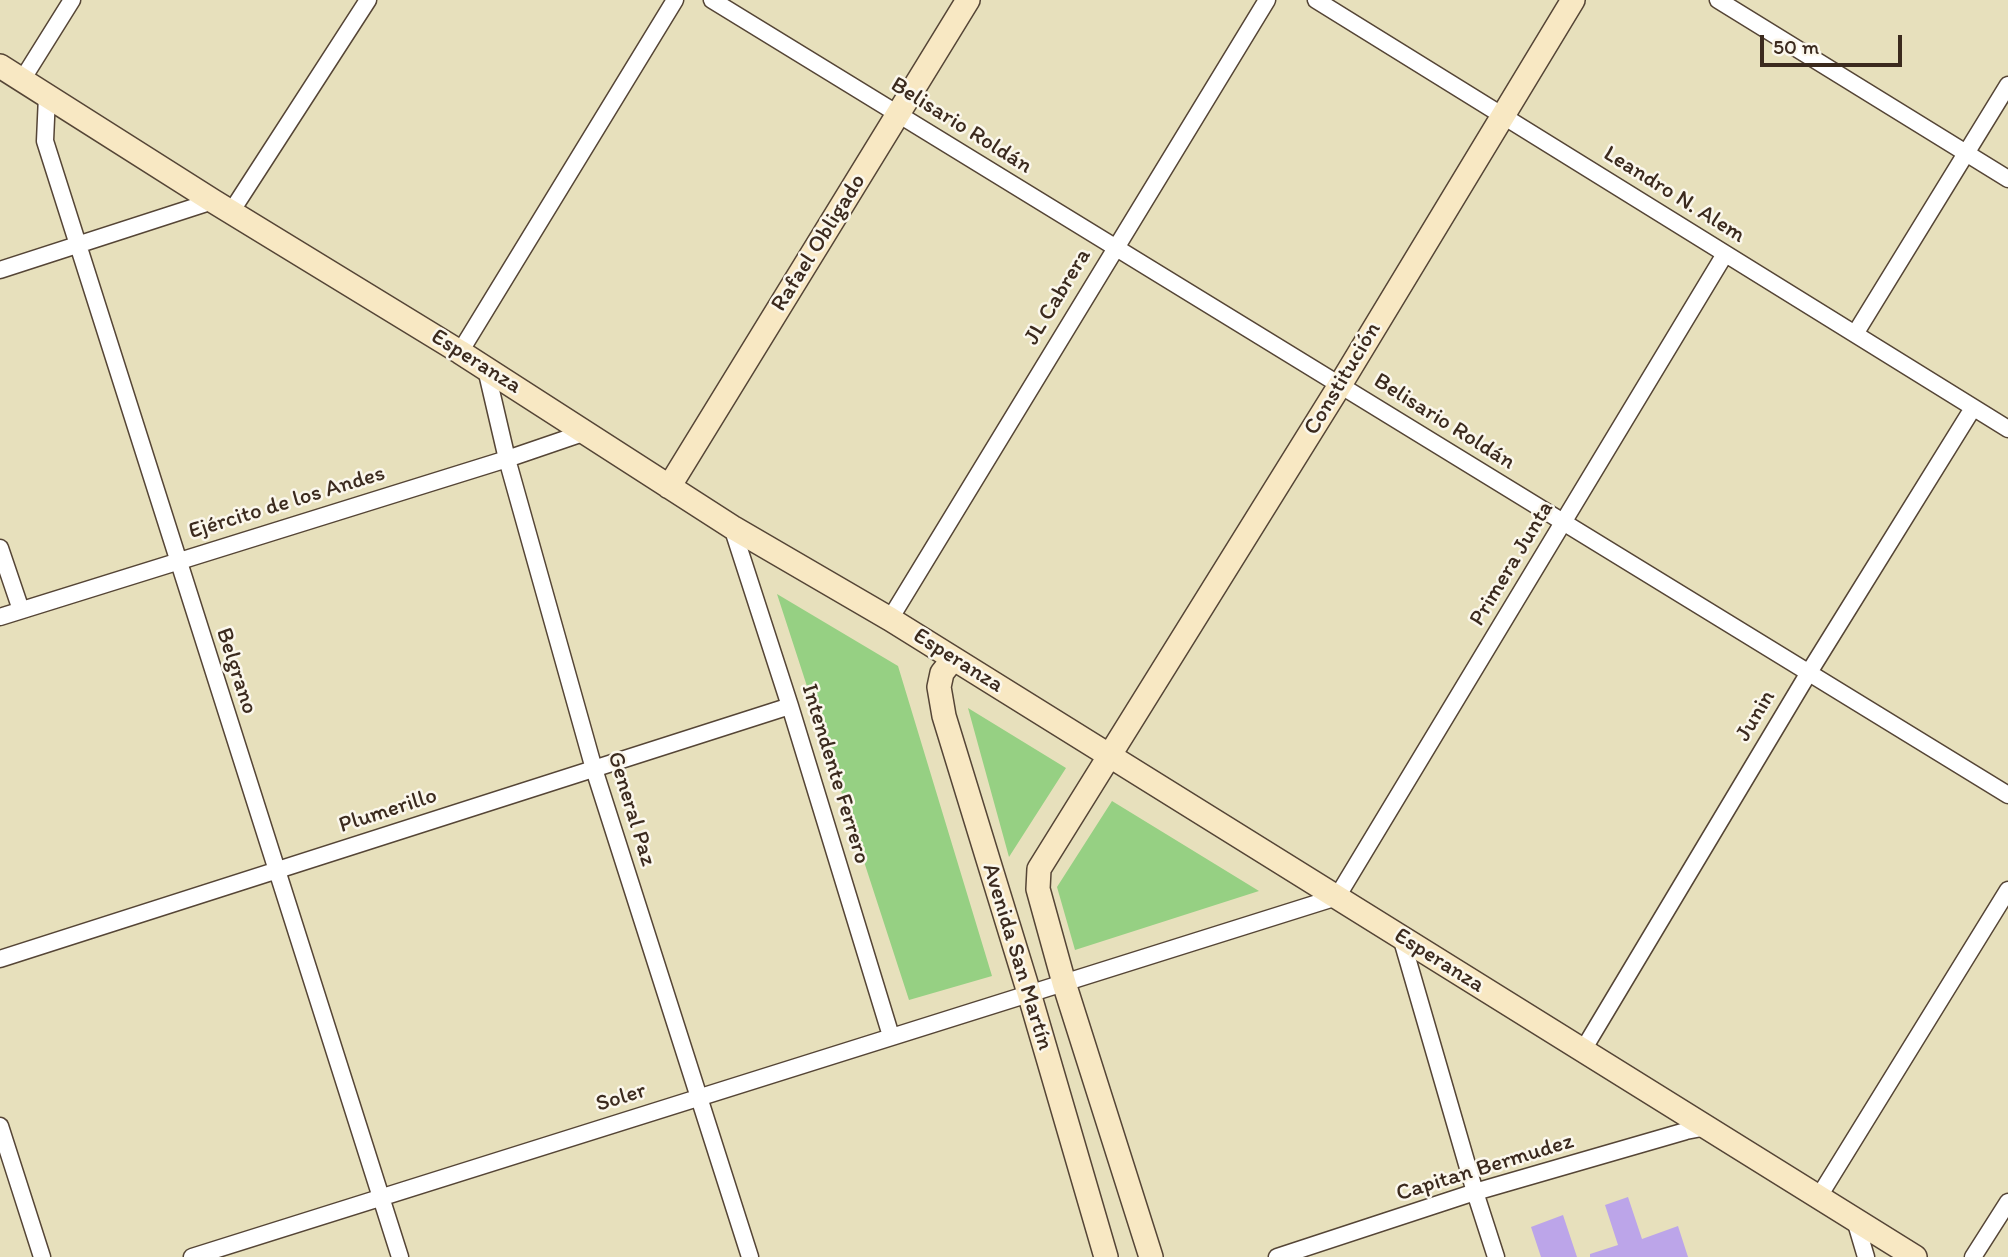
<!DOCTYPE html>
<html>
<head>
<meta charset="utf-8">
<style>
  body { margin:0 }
  #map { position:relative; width:2008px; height:1257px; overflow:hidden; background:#e7e0bc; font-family:Itim,sans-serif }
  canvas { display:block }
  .scale { position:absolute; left:1760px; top:35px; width:142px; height:32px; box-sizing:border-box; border:4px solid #3b2a1e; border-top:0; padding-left:9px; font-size:21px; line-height:24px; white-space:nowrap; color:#3b2a1e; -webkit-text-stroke:5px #fbf7ec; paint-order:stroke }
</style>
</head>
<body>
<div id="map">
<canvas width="2008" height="1257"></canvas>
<div class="scale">50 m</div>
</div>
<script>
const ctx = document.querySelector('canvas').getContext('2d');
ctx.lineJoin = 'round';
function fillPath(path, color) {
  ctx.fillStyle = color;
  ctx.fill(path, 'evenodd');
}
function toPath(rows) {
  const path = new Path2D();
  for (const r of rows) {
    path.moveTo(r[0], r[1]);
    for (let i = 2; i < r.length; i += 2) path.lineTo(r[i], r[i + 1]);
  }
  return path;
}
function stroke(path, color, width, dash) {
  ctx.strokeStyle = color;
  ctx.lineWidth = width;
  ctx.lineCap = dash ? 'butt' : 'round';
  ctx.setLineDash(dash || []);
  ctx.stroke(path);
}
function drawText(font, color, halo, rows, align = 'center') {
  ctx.font = font + ' Itim,sans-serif';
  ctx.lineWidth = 5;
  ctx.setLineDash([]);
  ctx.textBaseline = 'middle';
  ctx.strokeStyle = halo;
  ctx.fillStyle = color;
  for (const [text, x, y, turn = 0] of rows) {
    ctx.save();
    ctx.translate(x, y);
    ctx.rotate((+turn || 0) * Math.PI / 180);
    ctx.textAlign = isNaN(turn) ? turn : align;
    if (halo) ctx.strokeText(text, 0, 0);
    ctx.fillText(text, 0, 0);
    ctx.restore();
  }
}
fillPath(toPath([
  [777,594,898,666,992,976,909,1000],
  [968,708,1066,768,1009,857],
  [1112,801,1259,891,1075,950,1057,887]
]), '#96d083');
fillPath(toPath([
  [1628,1197,1642,1239,1678,1226,1688,1257,1590,1257,1590,1254,1618,1245,1605,1205],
  [1563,1215,1577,1257,1541,1257,1531,1227]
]), '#bca5e9');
const minor = toPath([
  [712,0,2008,795],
  [1316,0,2008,429],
  [1718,0,2008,179],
  [22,80,72,0],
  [47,96,45,141,400,1257],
  [231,212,368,0],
  [0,270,213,201],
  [1855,334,2008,85],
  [460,352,675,0],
  [486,369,507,459,594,769,750,1257],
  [732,527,790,706,891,1036],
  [0,548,21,610],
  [0,617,507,459,586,432],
  [890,619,1267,0],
  [1401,937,1475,1192,1496,1257],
  [0,959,790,706],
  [1583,1050,1808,674,1973,408],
  [0,1126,42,1257],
  [1818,1198,2008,890],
  [1855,1220,1866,1257],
  [192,1257,1337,897,1725,254],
  [1277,1257,1475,1192,1686,1131,1707,1127],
  [1973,1257,2008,1202]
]);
const secondary = toPath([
  [0,66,213,201,460,352,732,527,890,619,1915,1257],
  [669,487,968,0],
  [953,659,942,673,939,687,944,716,1029,993,1106,1257],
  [1151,1257,1064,983,1038,889,1039,869,1340,385,1573,0]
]);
stroke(minor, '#554536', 19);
stroke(secondary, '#554536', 26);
stroke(minor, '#fff', 16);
stroke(secondary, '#f8e8c3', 23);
drawText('23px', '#3b2a1e', '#fbf7ec', [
  ["Belisario Roldán",961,126,32],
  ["Leandro N. Alem",1674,195,32],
  ["Rafael Obligado",819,243,-58],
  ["JL Cabrera",1058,297,-59],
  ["Esperanza",476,362,32],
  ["Constitución",1343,379,-59],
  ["Belisario Roldán",1444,422,32],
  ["Ejército de los Andes",287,503,-17],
  ["Primera Junta",1512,564,-59],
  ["Esperanza",958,661,32],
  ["Belgrano",236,671,72],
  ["Junin",1756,716,-59],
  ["Intendente Ferrero",835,774,73],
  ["General Paz",631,809,73],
  ["Plumerillo",388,811,-18],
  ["Avenida San Martín",1017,957,73],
  ["Esperanza",1439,961,32],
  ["Soler",621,1098,-17],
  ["Capitan Bermudez",1485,1168,-17]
]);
</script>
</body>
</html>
